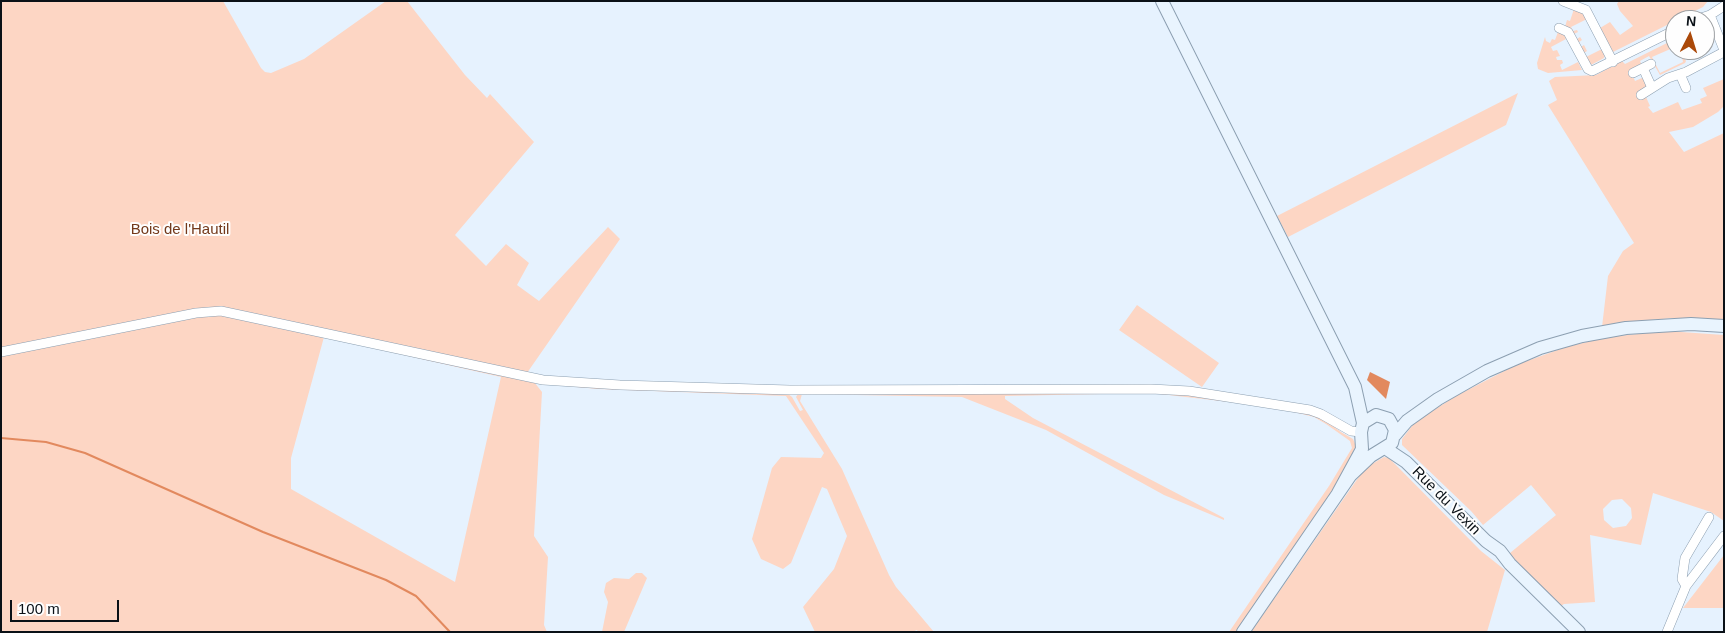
<!DOCTYPE html>
<html>
<head>
<meta charset="utf-8">
<style>
  body { margin:0 }
  #map { position:relative; width:1725px; height:633px; overflow:hidden; background:#e6f2fe; font-family:Helvetica,sans-serif }
  canvas { display:block }
  .frame { position:absolute; inset:0; border:2px solid #0a1117; pointer-events:none }
  .north { position:absolute; left:1665px; top:10px; width:50px; height:50px; box-sizing:border-box; background:#fefefe; border:1px solid #9c9fa2; border-radius:50%; rotate:5deg; font-size:14px; font-weight:700; line-height:20px; text-align:center; color:#0a1117 }
  .north::after { content:''; display:block; margin:auto; width:18px; height:22px; background:#ab4909; clip-path:polygon(50% 0,100% 100%,50% 72%,0 100%) }
  .scale { position:absolute; left:10px; top:600px; width:109px; height:22px; box-sizing:border-box; border:2px solid #0a1117; border-top:0; padding-left:6px; font-size:15px; line-height:18px; white-space:nowrap; color:#0a1117; -webkit-text-stroke:4px #fefefe; paint-order:stroke }
</style>
</head>
<body>
<div id="map">
<canvas width="1725" height="633"></canvas>
<div class="frame"></div>
<div class="north">N</div>
<div class="scale">100 m</div>
</div>
<script>
const ctx = document.querySelector('canvas').getContext('2d');
ctx.lineJoin = 'round';
function fillPath(path, color) {
  ctx.fillStyle = color;
  ctx.fill(path, 'evenodd');
}
function toPath(rows) {
  const path = new Path2D();
  for (const r of rows) {
    path.moveTo(r[0], r[1]);
    for (let i = 2; i < r.length; i += 2) path.lineTo(r[i], r[i + 1]);
  }
  return path;
}
function stroke(path, color, width, dash) {
  ctx.strokeStyle = color;
  ctx.lineWidth = width;
  ctx.lineCap = dash ? 'butt' : 'round';
  ctx.setLineDash(dash || []);
  ctx.stroke(path);
}
function drawText(font, color, halo, rows, align = 'center') {
  ctx.font = font + ' Helvetica,sans-serif';
  ctx.lineWidth = 4;
  ctx.setLineDash([]);
  ctx.textBaseline = 'middle';
  ctx.strokeStyle = halo;
  ctx.fillStyle = color;
  for (const [text, x, y, turn = 0] of rows) {
    ctx.save();
    ctx.translate(x, y);
    ctx.rotate((+turn || 0) * Math.PI / 180);
    ctx.textAlign = isNaN(turn) ? turn : align;
    if (halo) ctx.strokeText(text, 0, 0);
    ctx.fillText(text, 0, 0);
    ctx.restore();
  }
}
fillPath(toPath([
  [1,1,223,1,261,68,265,72,271,73,304,59,386,1,407,1,465,75,487,98,490,94,534,142,455,235,486,266,506,244,529,263,517,285,539,301,608,227,620,239,527,373,542,392,534,536,548,557,544,625,547,632,1,632],
  [324,337,501,377,455,582,291,489,291,458],
  [1619,1,1708,1,1703,7,1613,52,1600,28,1610,22,1620,35,1633,26,1620,11,1617,4],
  [1574,9,1583,11,1587,19,1571,27,1573,31,1577,30,1578,32,1574,34,1577,39,1580,37,1582,40,1578,43,1581,47,1584,45,1587,51,1584,53,1586,57,1602,49,1605,55,1604,58,1589,66,1565,27,1567,20,1570,21],
  [1558,32,1564,34,1566,39,1551,47,1553,51,1557,50,1560,56,1556,57,1557,60,1562,60,1563,63,1560,65,1562,70,1578,62,1582,70,1548,73,1538,69,1537,63,1545,37,1546,41,1550,43,1552,39,1555,40],
  [1675,39,1675,47,1652,57,1660,73,1683,62,1681,52,1686,61,1685,63,1660,75,1649,56,1640,61,1642,66,1631,72,1635,81,1642,78,1648,84,1649,95,1646,97,1650,106,1648,107,1653,113,1678,102,1682,110,1702,103,1700,99,1707,96,1703,88,1724,79,1724,106,1718,112,1693,127,1669,132,1684,152,1724,133,1724,321,1674,318,1615,323,1602,327,1608,276,1623,251,1634,243,1548,105,1557,100,1549,81,1555,77,1596,75,1622,61,1625,64],
  [1518,93,1506,125,1288,237,1277,216],
  [1137,305,1219,363,1202,387,1119,330],
  [1667,331,1724,335,1724,521,1711,512,1653,493,1641,545,1590,535,1595,602,1564,604,1561,606,1514,560,1510,553,1556,515,1531,485,1483,525,1471,511,1402,445,1402,439,1415,422,1456,396,1516,365,1566,347,1608,337],
  [1622,499,1631,508,1632,518,1626,526,1613,528,1604,520,1603,509,1612,500],
  [544,384,787,393,792,397,800,411,803,410,796,397,798,394,1171,392,1317,414,1341,432,1353,439,1356,446,1335,487,1238,632,1229,632,1329,486,1352,448,1350,441,1326,424,1314,417,1294,412,1247,404,1151,393,1005,396,1005,399,1033,418,1224,518,1224,520,1164,495,1046,430,962,397,802,394,800,401,842,469,889,575,896,587,934,632,918,632,917,630,912,632,815,632,803,607,834,569,847,536,827,489,822,487,791,563,783,569,761,559,752,539,772,468,781,457,821,458,824,453,786,396,598,389],
  [1384,457,1389,458,1481,551,1505,570,1487,632,1251,632,1365,468],
  [1724,555,1724,608,1683,608],
  [636,573,642,573,647,578,624,632,602,632,608,602,604,592,606,583,614,578,629,579]
]), '#fdd6c4');
fillPath(toPath([
  [1370,372,1390,382,1386,399,1367,380]
]), '#e2895e');
stroke(toPath([
  [1,438,46,442,85,453,263,532,386,580,416,596,450,632]
]), '#e2895e', 2);
const street = toPath([
  [1563,1,1586,10,1613,62],
  [1710,15,1724,50],
  [1695,20,1710,15,1724,6],
  [1559,28,1568,32,1588,69,1592,71,1675,30],
  [1643,68,1652,88],
  [1633,73,1651,64],
  [1680,74,1686,88],
  [1641,95,1668,78,1686,72,1724,52],
  [1,352,196,313,221,311,543,380,620,385,790,390,1151,389,1189,391,1310,410,1321,414,1351,431,1361,432],
  [1686,586,1682,579,1685,558,1709,517],
  [1667,632,1686,586,1724,536]
]);
const secondary = toPath([
  [1162,1,1355,387,1363,423],
  [1395,435,1407,421,1438,399,1487,371,1540,348,1582,336,1626,328,1691,324,1724,326],
  [1385,448,1406,462,1486,541,1500,551,1510,564,1579,632],
  [1243,632,1350,476,1371,456,1392,443,1395,430,1389,419,1376,415,1363,423,1361,432,1362,449,1338,493]
]);
stroke(street, '#8c9fb1', 10);
stroke(secondary, '#8c9fb1', 14);
stroke(street, '#fff', 9);
stroke(secondary, '#e9f4fe', 12);
drawText('15px', '#73391b', '#fefefe', [
  ["Bois de l'Hautil",180,230]
]);
drawText('15px', '#0a1117', '#fefefe', [
  ["Rue du Vexin",1446,501,45]
]);
</script>
</body>
</html>
